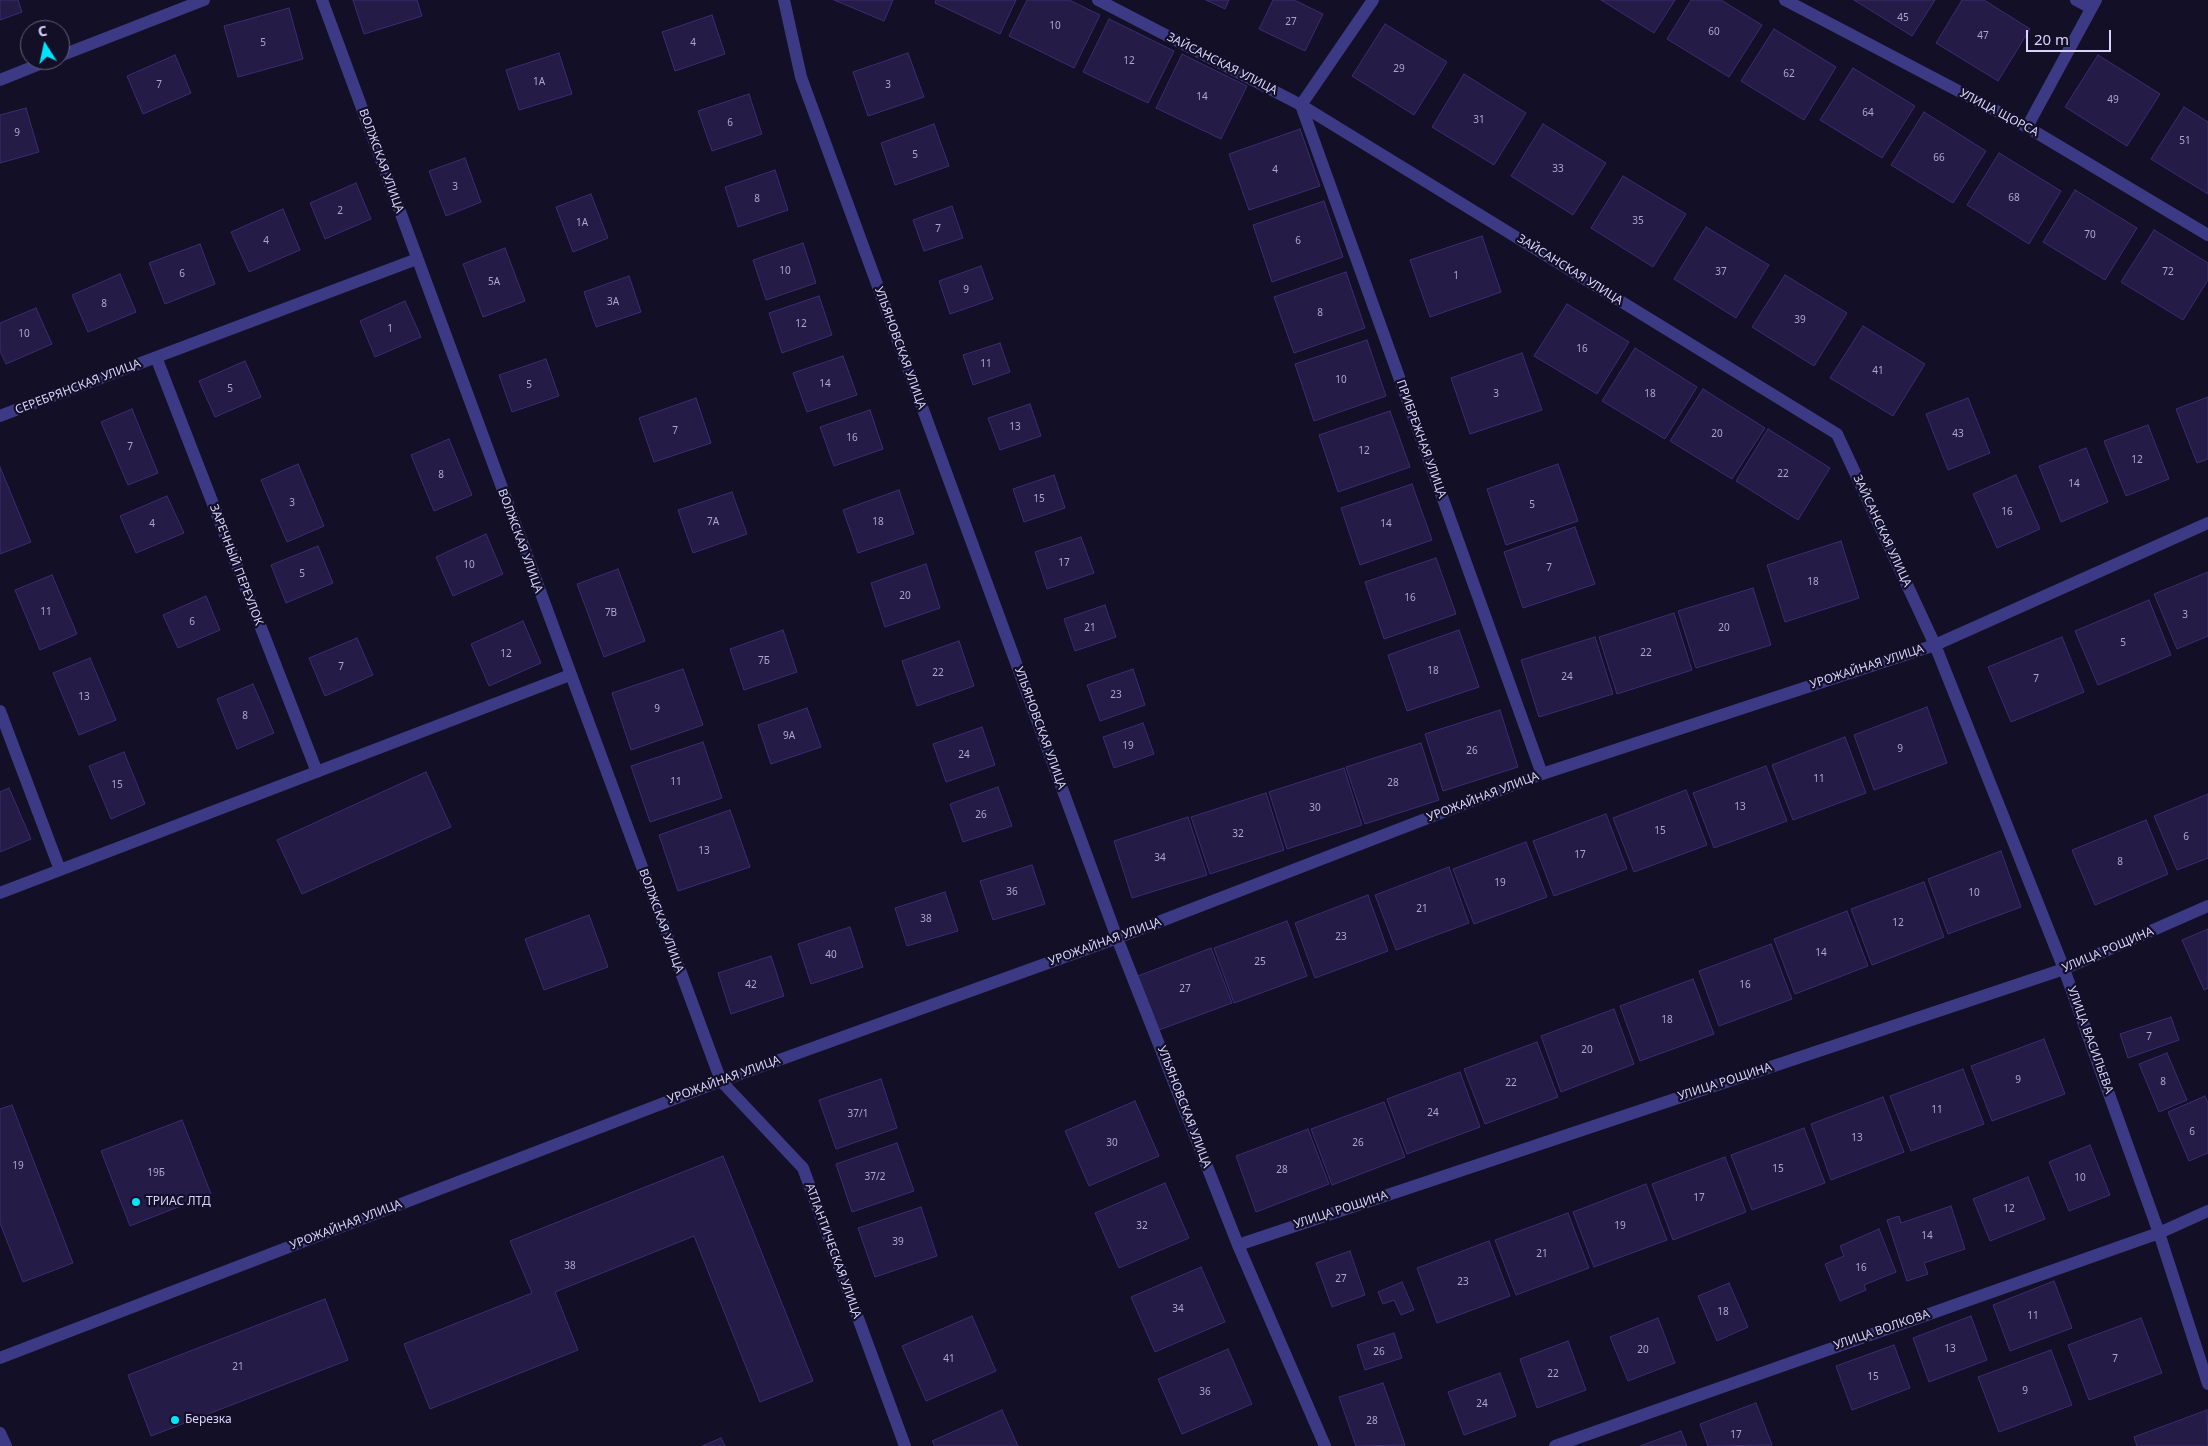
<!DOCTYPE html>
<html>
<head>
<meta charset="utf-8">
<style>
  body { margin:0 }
  #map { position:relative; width:2208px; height:1446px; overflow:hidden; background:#130f26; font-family:"Noto Sans",sans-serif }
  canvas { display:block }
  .north { position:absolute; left:20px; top:20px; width:50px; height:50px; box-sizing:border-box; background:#130f26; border:1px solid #625e7d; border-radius:50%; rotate:350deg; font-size:14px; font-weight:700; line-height:20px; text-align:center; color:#d9d4ff }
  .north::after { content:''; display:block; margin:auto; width:18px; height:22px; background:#00e5ff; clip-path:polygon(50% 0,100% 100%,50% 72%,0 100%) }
  .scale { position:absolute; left:2026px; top:30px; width:85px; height:22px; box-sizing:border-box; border:2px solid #d9d4ff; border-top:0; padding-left:6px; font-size:15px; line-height:18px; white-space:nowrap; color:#d9d4ff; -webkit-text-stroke:4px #130f26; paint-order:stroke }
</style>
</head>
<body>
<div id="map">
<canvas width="2208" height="1446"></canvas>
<div class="north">С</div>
<div class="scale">20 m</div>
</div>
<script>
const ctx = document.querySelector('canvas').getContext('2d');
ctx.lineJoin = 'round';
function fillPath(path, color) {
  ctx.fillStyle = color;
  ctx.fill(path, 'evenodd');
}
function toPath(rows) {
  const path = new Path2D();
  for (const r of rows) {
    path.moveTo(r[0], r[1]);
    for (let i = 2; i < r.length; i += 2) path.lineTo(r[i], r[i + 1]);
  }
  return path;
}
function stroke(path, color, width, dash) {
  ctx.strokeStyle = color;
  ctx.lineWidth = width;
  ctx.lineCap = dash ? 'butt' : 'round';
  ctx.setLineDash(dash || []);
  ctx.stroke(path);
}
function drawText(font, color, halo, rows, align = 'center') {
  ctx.font = font + ' "Noto Sans",sans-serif';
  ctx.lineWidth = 4.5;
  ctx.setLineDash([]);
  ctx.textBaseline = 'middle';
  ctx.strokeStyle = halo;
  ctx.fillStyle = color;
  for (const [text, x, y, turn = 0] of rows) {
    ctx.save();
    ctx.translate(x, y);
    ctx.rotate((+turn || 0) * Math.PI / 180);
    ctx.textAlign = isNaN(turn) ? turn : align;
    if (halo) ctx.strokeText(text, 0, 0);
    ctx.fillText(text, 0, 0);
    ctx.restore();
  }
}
const building = toPath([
  [0,0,18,0,22,12,0,20,0,0],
  [353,0,417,0,422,16,364,34,353,0],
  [834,0,893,0,884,21,834,0],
  [936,0,1016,0,1000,34,935,3,936,0],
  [1027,0,1069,0,1100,15,1074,68,1009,36,1027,0],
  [1206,0,1229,0,1225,9,1206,0],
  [1273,0,1294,0,1323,14,1305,51,1259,29,1273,0],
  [1601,0,1675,0,1654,33,1601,0],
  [1691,0,1721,0,1762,25,1729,77,1667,39,1691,0],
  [1854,0,1935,0,1912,36,1854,0],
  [1962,0,1984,0,2030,29,1998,81,1936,43,1962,0],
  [289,8,303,59,238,77,224,26,289,8],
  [712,15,725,54,675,71,662,32,712,15],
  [1109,19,1174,51,1148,103,1083,72,1109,19],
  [1385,24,1447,62,1414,115,1352,76,1385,24],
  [1774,29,1836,67,1804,120,1741,81,1774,29],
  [559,53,572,94,519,110,506,70,559,53],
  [908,53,924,97,868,116,853,72,908,53],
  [1182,54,1247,86,1221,139,1156,108,1182,54],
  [175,55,191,93,143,114,127,76,175,55],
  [2098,55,2160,94,2127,146,2065,107,2098,55],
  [1853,68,1915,106,1882,158,1820,120,1853,68],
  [1464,74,1526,113,1494,165,1432,127,1464,74],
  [749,94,762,134,712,151,698,111,749,94],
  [2184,107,2208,122,2208,194,2151,159,2184,107],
  [26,108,39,152,0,163,0,115,26,108],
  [1924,112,1986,151,1953,203,1891,165,1924,112],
  [934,124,949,166,895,185,881,143,934,124],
  [1543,124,1606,163,1573,215,1511,176,1543,124],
  [1300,129,1320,186,1249,210,1229,154,1300,129],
  [1999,153,2061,191,2029,244,1967,205,1999,153],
  [465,158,481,202,446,216,429,171,465,158],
  [775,170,788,210,738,227,725,187,775,170],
  [1623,176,1686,214,1653,267,1591,228,1623,176],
  [356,183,371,219,325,239,310,203,356,183],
  [2075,190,2137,228,2105,280,2043,242,2075,190],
  [591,194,608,238,573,252,556,207,591,194],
  [1324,201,1343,257,1272,282,1253,225,1324,201],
  [952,206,963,238,924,251,913,220,952,206],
  [283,209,300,250,249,272,231,232,283,209],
  [1706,227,1769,265,1736,318,1674,279,1706,227],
  [2154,230,2208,263,2208,280,2183,320,2121,282,2154,230],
  [1482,236,1501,292,1430,317,1410,260,1482,236],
  [803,243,816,283,766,300,753,260,803,243],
  [200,244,215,284,165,304,149,263,200,244],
  [505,248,525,301,483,317,463,264,505,248],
  [981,266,993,299,950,314,939,281,981,266],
  [1346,272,1365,328,1294,353,1274,297,1346,272],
  [120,274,136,312,88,332,72,295,120,274],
  [1785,275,1847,313,1814,366,1752,327,1785,275],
  [629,276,641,312,596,327,584,292,629,276],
  [819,296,832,335,782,353,769,313,819,296],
  [405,301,421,337,375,357,360,321,405,301],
  [1567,304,1629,342,1597,394,1534,356,1567,304],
  [36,308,52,344,6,364,0,351,0,323,36,308],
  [1863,326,1925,364,1893,416,1830,378,1863,326],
  [1367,340,1386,396,1314,421,1295,364,1367,340],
  [1000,343,1010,372,973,385,963,355,1000,343],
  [1635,348,1697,387,1665,439,1602,401,1635,348],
  [1522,353,1542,410,1470,434,1451,378,1522,353],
  [843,356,857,395,807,412,793,373,843,356],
  [546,359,559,396,512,412,499,375,546,359],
  [245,361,261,397,215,417,199,381,245,361],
  [1703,389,1765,428,1732,479,1670,441,1703,389],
  [2208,397,2208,459,2197,463,2176,409,2208,397],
  [696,398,711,443,654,462,639,418,696,398],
  [1968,398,1990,453,1948,470,1926,414,1968,398],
  [1030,404,1041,436,1000,450,988,418,1030,404],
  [132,409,158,473,128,485,101,422,132,409],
  [870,410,883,449,834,466,820,427,870,410],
  [1390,411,1410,467,1338,492,1319,435,1390,411],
  [2148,425,2169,479,2126,496,2104,441,2148,425],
  [1768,429,1830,468,1798,520,1736,481,1768,429],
  [449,439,472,495,434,511,411,455,449,439],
  [2086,448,2108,502,2061,522,2039,466,2086,448],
  [298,464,324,526,287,542,261,480,298,464],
  [1558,464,1578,521,1506,545,1487,489,1558,464],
  [0,467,31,542,0,554,0,467],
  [1054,475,1065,508,1024,522,1013,489,1054,475],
  [2016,475,2040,529,1997,548,1973,494,2016,475],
  [1412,484,1432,540,1360,565,1341,508,1412,484],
  [899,490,914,534,858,553,843,510,899,490],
  [732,492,747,534,693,553,678,510,732,492],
  [167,496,184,533,136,553,120,516,167,496],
  [1575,527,1595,584,1523,608,1504,552,1575,527],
  [486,534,503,574,453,596,436,557,486,534],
  [1081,537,1094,573,1047,589,1035,552,1081,537],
  [1841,541,1859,598,1785,622,1767,565,1841,541],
  [318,546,333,583,286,603,271,565,318,546],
  [1436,558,1456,614,1384,639,1365,582,1436,558],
  [926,564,940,608,885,627,871,583,926,564],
  [618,569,645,641,604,657,577,584,618,569],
  [2208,572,2208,636,2177,649,2154,594,2208,572],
  [52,575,77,634,40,650,15,590,52,575],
  [1753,588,1771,645,1696,668,1678,611,1753,588],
  [206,596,220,630,178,648,163,615,206,596],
  [2149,600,2171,655,2098,685,2075,631,2149,600],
  [1105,605,1116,637,1075,651,1064,619,1105,605],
  [1674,613,1692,670,1617,694,1599,637,1674,613],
  [523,621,541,663,489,686,471,644,523,621],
  [783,630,797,672,744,690,730,649,783,630],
  [1459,630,1479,687,1407,711,1388,655,1459,630],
  [1595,637,1613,694,1539,717,1521,660,1595,637],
  [2062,637,2084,692,2011,722,1988,667,2062,637],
  [357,638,373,675,325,696,309,658,357,638],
  [959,641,974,686,917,706,902,661,959,641],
  [90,658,116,720,79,735,53,673,90,658],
  [683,669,703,725,631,750,612,693,683,669],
  [1133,669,1145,705,1100,721,1087,685,1133,669],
  [253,684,274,733,237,749,217,699,253,684],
  [1927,707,1947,763,1874,790,1854,735,1927,707],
  [807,708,821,747,771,764,758,725,807,708],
  [1500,710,1518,767,1443,791,1425,734,1500,710],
  [1143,723,1154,754,1114,768,1103,737,1143,723],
  [982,727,995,765,946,782,933,744,982,727],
  [1845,737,1866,793,1793,820,1772,765,1845,737],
  [703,742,722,798,650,822,631,766,703,742],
  [1421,743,1439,800,1365,824,1346,767,1421,743],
  [124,752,145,804,111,819,89,766,124,752],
  [1766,766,1787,821,1714,848,1693,793,1766,766],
  [1344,768,1362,825,1287,849,1269,792,1344,768],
  [426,772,451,827,302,894,277,840,426,772],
  [998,787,1012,826,963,842,950,804,998,787],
  [9,788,31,839,0,852,0,792,9,788],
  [1686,790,1707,845,1634,872,1613,818,1686,790],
  [1266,793,1284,850,1210,874,1191,817,1266,793],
  [2208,794,2208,858,2177,870,2154,816,2208,794],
  [730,810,750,867,678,891,659,835,730,810],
  [1606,814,1627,869,1554,896,1533,841,1606,814],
  [1188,817,1207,875,1132,898,1114,841,1188,817],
  [2146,820,2168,874,2095,905,2072,850,2146,820],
  [1526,842,1547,897,1474,924,1453,869,1526,842],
  [2001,851,2021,907,1948,934,1928,879,2001,851],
  [1032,865,1045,904,993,920,980,881,1032,865],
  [1449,867,1469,923,1396,950,1375,895,1449,867],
  [1924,882,1944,937,1872,965,1851,909,1924,882],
  [945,892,958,931,907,946,895,908,945,892],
  [1368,895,1388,951,1315,978,1295,923,1368,895],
  [1847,911,1868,966,1795,994,1774,939,1847,911],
  [589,915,608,967,544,990,525,939,589,915],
  [1287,921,1307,976,1234,1003,1214,948,1287,921],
  [850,927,863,967,811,984,798,944,850,927],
  [2208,929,2208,988,2204,990,2182,940,2208,929],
  [1771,944,1792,999,1719,1026,1699,971,1771,944],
  [1211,948,1232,1003,1159,1030,1138,976,1211,948],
  [771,956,784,996,731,1014,718,973,771,956],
  [1693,979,1714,1034,1640,1061,1620,1006,1693,979],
  [1614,1009,1634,1064,1561,1092,1541,1036,1614,1009],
  [2171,1017,2179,1040,2128,1058,2120,1034,2171,1017],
  [2044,1039,2065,1094,1992,1121,1971,1066,2044,1039],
  [1537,1042,1558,1097,1485,1124,1464,1069,1537,1042],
  [2167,1053,2187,1100,2159,1112,2139,1064,2167,1053],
  [1963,1069,1984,1124,1911,1151,1890,1096,1963,1069],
  [1460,1072,1480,1127,1407,1154,1387,1099,1460,1072],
  [881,1079,897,1128,836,1149,819,1100,881,1079],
  [2205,1096,2208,1103,2208,1153,2189,1161,2168,1112,2205,1096],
  [1883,1097,1904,1152,1831,1180,1811,1124,1883,1097],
  [1135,1101,1159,1156,1089,1186,1065,1131,1135,1101],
  [1384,1102,1405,1157,1332,1185,1311,1129,1384,1102],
  [12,1105,73,1263,23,1282,0,1223,0,1109,12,1105],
  [182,1120,211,1194,130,1226,101,1151,182,1120],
  [1804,1128,1825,1183,1752,1210,1731,1155,1804,1128],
  [1308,1129,1329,1184,1256,1212,1236,1156,1308,1129],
  [897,1143,914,1191,852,1212,836,1164,897,1143],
  [2090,1145,2110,1195,2069,1211,2049,1162,2090,1145],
  [723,1156,813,1381,760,1402,694,1236,555,1292,578,1350,430,1409,404,1344,532,1293,510,1241,723,1156],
  [1725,1157,1746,1212,1673,1240,1652,1184,1725,1157],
  [2028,1177,2045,1219,1990,1241,1973,1199,2028,1177],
  [1165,1183,1189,1238,1119,1268,1095,1213,1165,1183],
  [1646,1184,1667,1240,1594,1267,1573,1212,1646,1184],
  [1951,1206,1965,1249,1924,1263,1928,1274,1907,1281,1887,1220,1899,1216,1901,1223,1951,1206],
  [921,1207,937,1256,875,1277,858,1228,921,1207],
  [1568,1213,1589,1268,1516,1295,1495,1240,1568,1213],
  [1879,1229,1896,1272,1864,1285,1866,1290,1840,1301,1825,1264,1844,1256,1840,1246,1879,1229],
  [1489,1241,1510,1296,1437,1323,1417,1268,1489,1241],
  [1350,1251,1365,1295,1332,1307,1316,1263,1350,1251],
  [1201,1267,1225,1322,1155,1352,1131,1297,1201,1267],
  [2054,1281,2072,1328,2010,1351,1993,1305,2054,1281],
  [1402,1282,1414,1310,1401,1315,1394,1300,1383,1304,1378,1292,1402,1282],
  [1729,1283,1748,1327,1717,1341,1698,1296,1729,1283],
  [325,1299,348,1360,151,1436,128,1375,325,1299],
  [972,1316,996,1371,926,1401,902,1346,972,1316],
  [1971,1316,1987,1360,1929,1382,1913,1338,1971,1316],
  [1658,1318,1675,1363,1628,1381,1610,1337,1658,1318],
  [2141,1318,2162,1373,2089,1400,2068,1345,2141,1318],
  [1394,1333,1402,1358,1365,1370,1357,1345,1394,1333],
  [1568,1341,1586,1390,1537,1408,1520,1359,1568,1341],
  [1894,1345,1910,1388,1852,1410,1836,1366,1894,1345],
  [1228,1349,1252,1404,1182,1434,1158,1379,1228,1349],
  [2051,1350,2072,1405,1999,1432,1978,1377,2051,1350],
  [1500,1373,1516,1416,1464,1435,1448,1392,1500,1373],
  [1383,1383,1405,1445,1356,1446,1339,1397,1383,1383],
  [1756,1403,1772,1445,1708,1446,1700,1424,1756,1403],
  [1002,1410,1018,1446,935,1446,932,1441,1002,1410],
  [2207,1410,2208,1446,2137,1446,2134,1437,2207,1410],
  [1681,1431,1687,1446,1640,1446,1681,1431],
  [721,1438,725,1446,702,1446,721,1438]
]);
fillPath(building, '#241b47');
stroke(building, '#3b2d73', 1);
stroke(toPath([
  [322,0,721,1081,803,1168,905,1446],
  [784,0,801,77,1117,938,1238,1245,1325,1446],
  [1098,0,1301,105,1837,434,1935,645,2064,969,2159,1233,2208,1384],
  [1373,0,1301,105,1542,774],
  [1785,0,2027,127,2208,235],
  [2076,0,2091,8],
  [60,56,204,0],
  [0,80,50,60],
  [2027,127,2096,0],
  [156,357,317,772],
  [0,416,417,259],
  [0,711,60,870],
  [0,893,570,675],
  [1238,1245,2064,969,2208,906],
  [0,1358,721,1081,1117,938,1542,774,1935,645,2208,523],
  [0,1433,6,1446],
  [1555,1446,2159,1233,2208,1211]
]), '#3d3a85', 12);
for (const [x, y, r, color] of [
  [136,1202,5,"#00e5ff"],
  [175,1420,5,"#00e5ff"]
]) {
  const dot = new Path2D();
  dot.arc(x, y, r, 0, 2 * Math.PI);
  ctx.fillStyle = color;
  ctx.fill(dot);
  stroke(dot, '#130f26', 2);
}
drawText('10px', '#aca6d1', null, [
  ["45",1903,18],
  ["27",1291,22],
  ["10",1055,26],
  ["60",1714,32],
  ["47",1983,36],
  ["5",263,43],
  ["4",693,43],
  ["12",1129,61],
  ["29",1399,69],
  ["62",1789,74],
  ["1А",539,82],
  ["7",159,85],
  ["3",888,85],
  ["14",1202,97],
  ["49",2113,100],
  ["64",1868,113],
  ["31",1479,120],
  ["6",730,123],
  ["9",17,133],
  ["51",2185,141],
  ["5",915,155],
  ["66",1939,158],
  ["33",1558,169],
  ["4",1275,170],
  ["3",455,187],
  ["68",2014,198],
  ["8",757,199],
  ["2",340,211],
  ["35",1638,221],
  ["1А",582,223],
  ["7",938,229],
  ["70",2090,235],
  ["4",266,241],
  ["6",1298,241],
  ["10",785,271],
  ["37",1721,272],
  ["72",2168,272],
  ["6",182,274],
  ["1",1456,276],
  ["5А",494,282],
  ["9",966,290],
  ["3А",613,302],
  ["8",104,304],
  ["8",1320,313],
  ["39",1800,320],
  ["12",801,324],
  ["1",390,329],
  ["10",24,334],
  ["16",1582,349],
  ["11",986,364],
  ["41",1878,371],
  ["10",1341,380],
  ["14",825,384],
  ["5",529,385],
  ["5",230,389],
  ["3",1496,394],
  ["18",1650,394],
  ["13",1015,427],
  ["7",675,431],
  ["20",1717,434],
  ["43",1958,434],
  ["16",852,438],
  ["7",130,447],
  ["12",1364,451],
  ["12",2137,460],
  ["22",1783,474],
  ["8",441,475],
  ["14",2074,484],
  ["15",1039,499],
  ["3",292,503],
  ["5",1532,505],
  ["16",2007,512],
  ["7А",713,522],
  ["18",878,522],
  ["4",152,524],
  ["14",1386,524],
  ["17",1064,563],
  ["10",469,565],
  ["7",1549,568],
  ["5",302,574],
  ["18",1813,582],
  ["20",905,596],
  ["16",1410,598],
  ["11",46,612],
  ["7В",611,613],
  ["3",2185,615],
  ["6",192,622],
  ["21",1090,628],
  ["20",1724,628],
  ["5",2123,643],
  ["22",1646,653],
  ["12",506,654],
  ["7Б",764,661],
  ["7",341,667],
  ["18",1433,671],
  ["22",938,673],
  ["24",1567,677],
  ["7",2036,679],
  ["23",1116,695],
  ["13",84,697],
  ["9",657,709],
  ["8",245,716],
  ["9А",789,736],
  ["19",1128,746],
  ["9",1900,749],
  ["26",1472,751],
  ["24",964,755],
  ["11",1819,779],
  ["11",676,782],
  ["28",1393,783],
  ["15",117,785],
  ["13",1740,807],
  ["30",1315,808],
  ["26",981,815],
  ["15",1660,831],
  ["32",1238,834],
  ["6",2186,837],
  ["13",704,851],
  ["17",1580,855],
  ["34",1160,858],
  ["8",2120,862],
  ["19",1500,883],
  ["36",1012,892],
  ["10",1974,893],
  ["21",1422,909],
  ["38",926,919],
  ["12",1898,923],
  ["23",1341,937],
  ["14",1821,953],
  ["40",831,955],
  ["25",1260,962],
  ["42",751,985],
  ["16",1745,985],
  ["27",1185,989],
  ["18",1667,1020],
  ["7",2149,1037],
  ["20",1587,1050],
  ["9",2018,1080],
  ["8",2163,1082],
  ["22",1511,1083],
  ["11",1937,1110],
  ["24",1433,1113],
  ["37/1",858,1114],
  ["6",2192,1132],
  ["13",1857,1138],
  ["30",1112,1143],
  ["26",1358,1143],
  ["19",18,1166],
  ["15",1778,1169],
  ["28",1282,1170],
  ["19Б",156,1173],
  ["37/2",875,1177],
  ["10",2080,1178],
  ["17",1699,1198],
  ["12",2009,1209],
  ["32",1142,1226],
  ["19",1620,1226],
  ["14",1927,1236],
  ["39",898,1242],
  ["21",1542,1254],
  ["38",570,1266],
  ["16",1861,1268],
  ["27",1341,1279],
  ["23",1463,1282],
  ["34",1178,1309],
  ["18",1723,1312],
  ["11",2033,1316],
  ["13",1950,1349],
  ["20",1643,1350],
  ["26",1379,1352],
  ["41",949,1359],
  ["7",2115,1359],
  ["21",238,1367],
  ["22",1553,1374],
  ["15",1873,1377],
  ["9",2025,1391],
  ["36",1205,1392],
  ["24",1482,1404],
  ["28",1372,1421],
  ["17",1736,1435]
]);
drawText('12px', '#d9d4ff', '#130f26', [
  ["ЗАЙСАНСКАЯ УЛИЦА",1222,64,27],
  ["УЛИЦА ЩОРСА",1999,113,28],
  ["ВОЛЖСКАЯ УЛИЦА",381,161,70],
  ["ЗАЙСАНСКАЯ УЛИЦА",1570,270,32],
  ["УЛЬЯНОВСКАЯ УЛИЦА",900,348,70],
  ["СЕРЕБРЯНСКАЯ УЛИЦА",78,387,-21],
  ["ПРИБРЕЖНАЯ УЛИЦА",1421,439,70],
  ["ЗАЙСАНСКАЯ УЛИЦА",1882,531,65],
  ["ВОЛЖСКАЯ УЛИЦА",520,541,70],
  ["ЗАРЕЧНЫЙ ПЕРЕУЛОК",236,565,69],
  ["УРОЖАЙНАЯ УЛИЦА",1867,667,-18],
  ["УЛЬЯНОВСКАЯ УЛИЦА",1040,728,70],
  ["УРОЖАЙНАЯ УЛИЦА",1483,797,-21],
  ["ВОЛЖСКАЯ УЛИЦА",661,921,70],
  ["УРОЖАЙНАЯ УЛИЦА",1105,942,-20],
  ["УЛИЦА РОЩИНА",2108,950,-23],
  ["УЛИЦА ВАСИЛЬЕВА",2090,1040,70],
  ["УРОЖАЙНАЯ УЛИЦА",724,1080,-20],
  ["УЛИЦА РОЩИНА",1725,1082,-18],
  ["УЛЬЯНОВСКАЯ УЛИЦА",1184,1107,69],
  ["УЛИЦА РОЩИНА",1341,1210,-18],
  ["УРОЖАЙНАЯ УЛИЦА",346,1225,-21],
  ["АТЛАНТИЧЕСКАЯ УЛИЦА",833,1251,70],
  ["УЛИЦА ВОЛКОВА",1882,1330,-19]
]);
drawText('12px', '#d9d4ff', '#130f26', [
  ["ТРИАС ЛТД",146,1202],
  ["Березка",185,1420]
], 'left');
</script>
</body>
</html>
